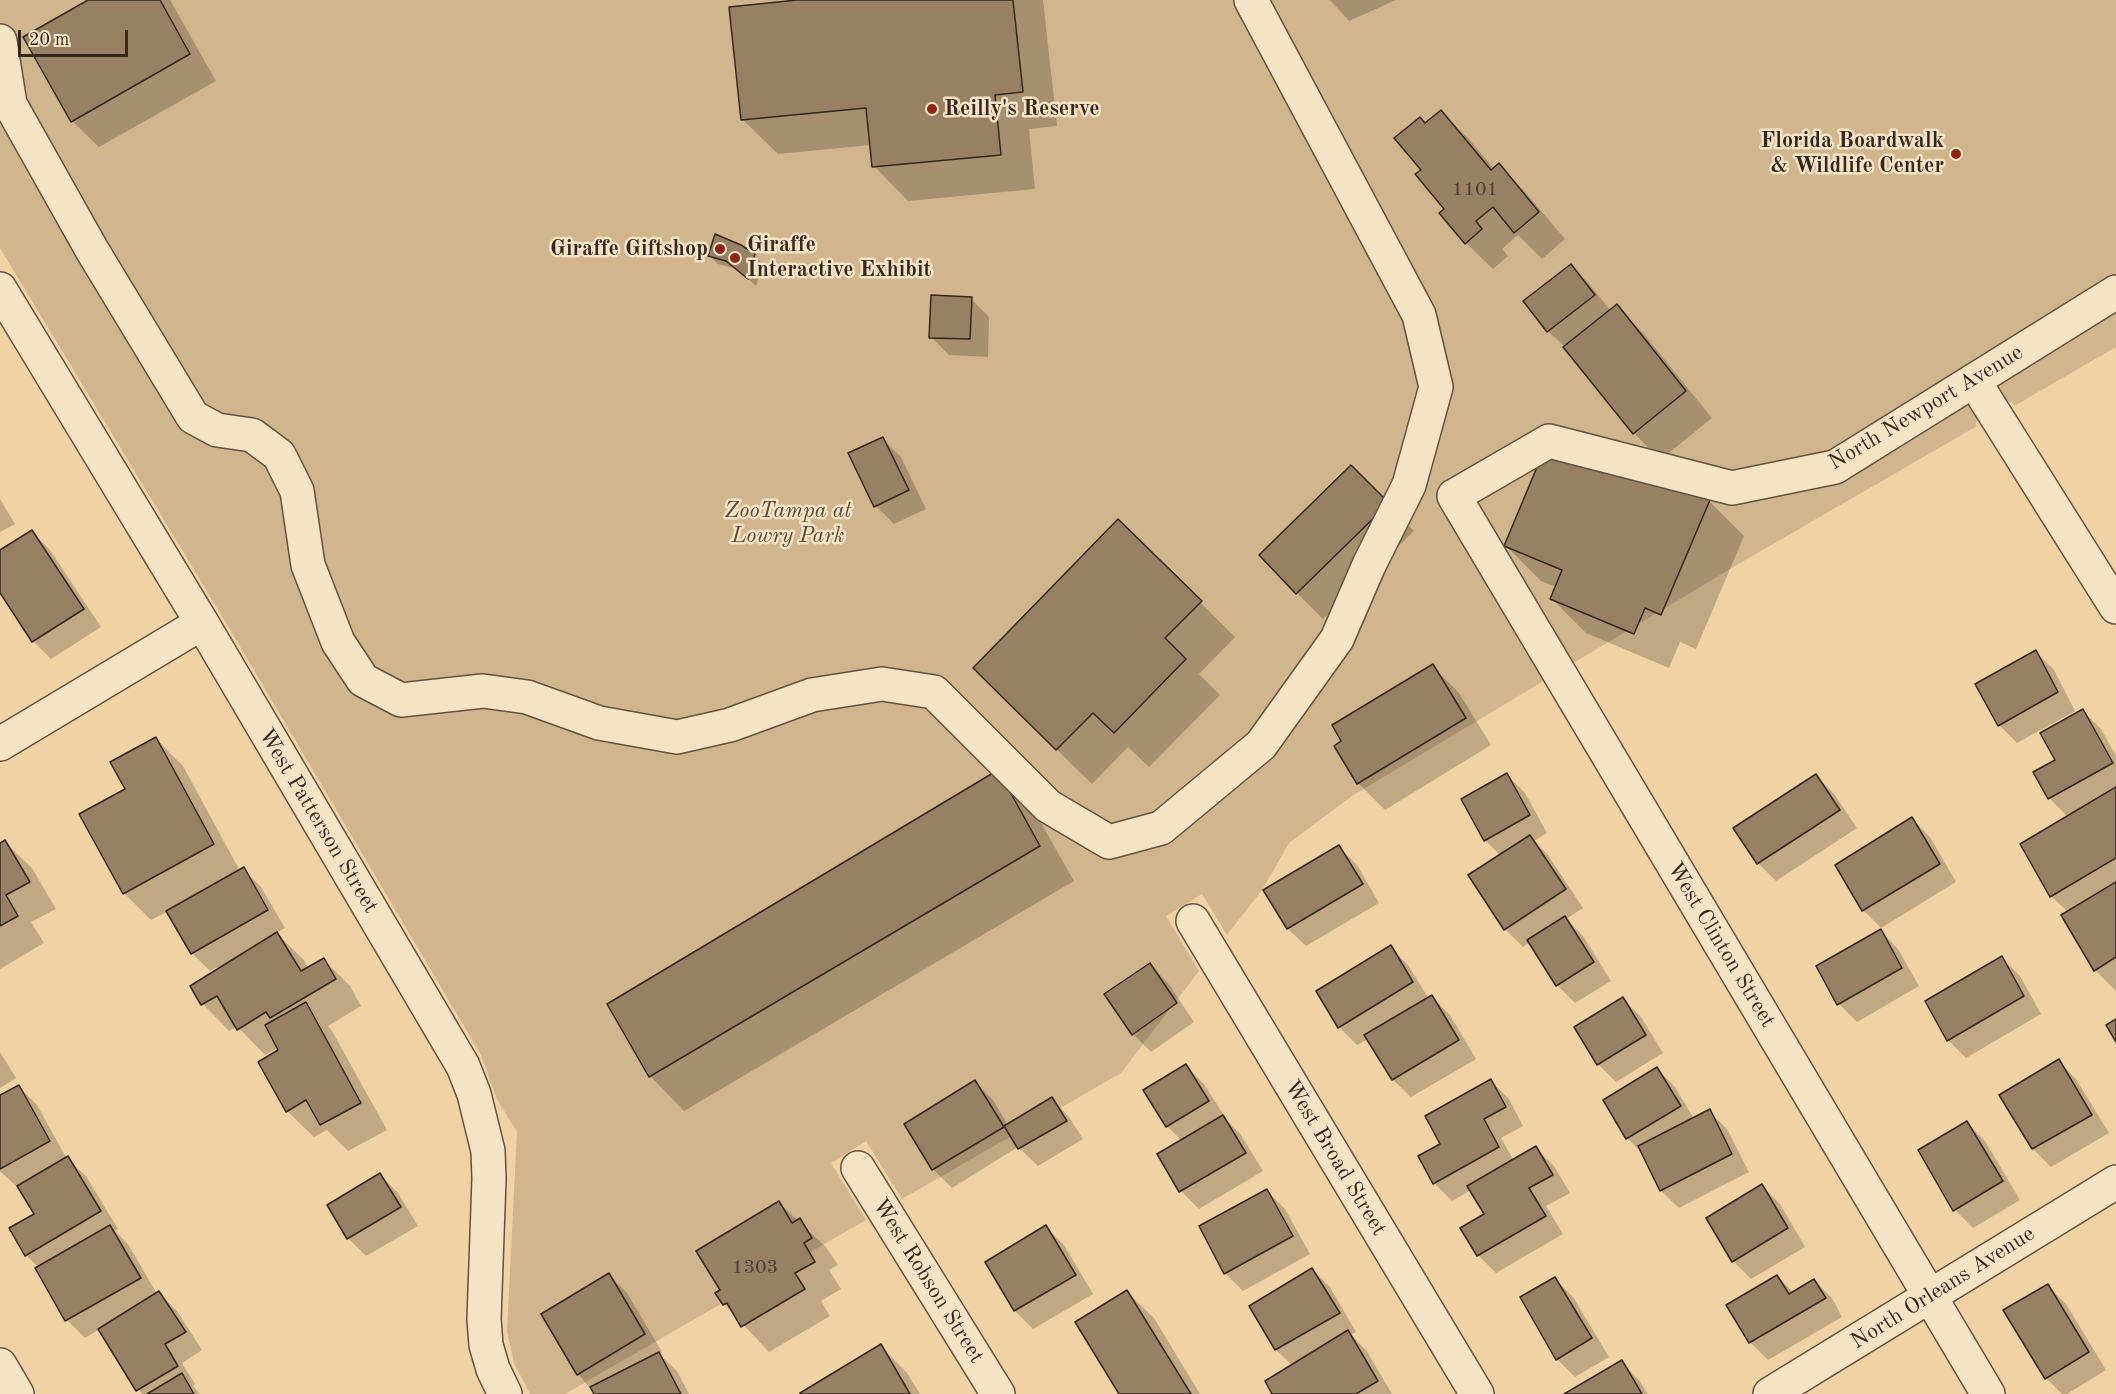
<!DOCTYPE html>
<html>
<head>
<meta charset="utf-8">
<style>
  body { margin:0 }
  #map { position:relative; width:2116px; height:1394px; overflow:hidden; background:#f1d2a4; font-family:"Old Standard TT",serif }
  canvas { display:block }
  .scale { position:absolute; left:18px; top:30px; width:110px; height:27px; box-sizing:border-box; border:3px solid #35271e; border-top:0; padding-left:8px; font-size:18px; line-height:21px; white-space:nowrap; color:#35271e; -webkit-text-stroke:4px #f6e2c4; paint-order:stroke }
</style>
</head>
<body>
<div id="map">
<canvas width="2116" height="1394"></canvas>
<div class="scale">20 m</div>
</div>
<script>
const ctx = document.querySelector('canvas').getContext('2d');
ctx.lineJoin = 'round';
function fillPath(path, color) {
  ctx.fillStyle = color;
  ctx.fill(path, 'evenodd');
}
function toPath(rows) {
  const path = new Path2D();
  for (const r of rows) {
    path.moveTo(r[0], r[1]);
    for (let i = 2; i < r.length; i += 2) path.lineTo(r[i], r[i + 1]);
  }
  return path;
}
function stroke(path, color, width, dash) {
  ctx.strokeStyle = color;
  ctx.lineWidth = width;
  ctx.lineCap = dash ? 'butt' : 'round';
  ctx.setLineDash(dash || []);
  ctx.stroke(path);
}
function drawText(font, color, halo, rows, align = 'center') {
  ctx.font = font + ' "Old Standard TT",serif';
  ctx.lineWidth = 5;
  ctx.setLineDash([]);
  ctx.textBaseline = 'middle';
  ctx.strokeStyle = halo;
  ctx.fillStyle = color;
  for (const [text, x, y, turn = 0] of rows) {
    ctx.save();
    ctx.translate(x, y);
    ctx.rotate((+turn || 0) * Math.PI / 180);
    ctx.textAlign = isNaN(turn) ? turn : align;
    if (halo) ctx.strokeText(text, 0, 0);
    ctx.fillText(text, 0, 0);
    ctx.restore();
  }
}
fillPath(toPath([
  [0,0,2116,0,2116,347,2014,406,2011,401,1975,423,1977,426,1735,566,1352,796,1289,843,1262,890,1227,935,1202,894,1166,916,1199,971,1121,1073,902,1199,866,1141,831,1163,866,1220,565,1394,530,1394,514,1363,507,1331,517,1132,497,1099,481,1055,229,628,0,248]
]), '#d1b58d');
fillPath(toPath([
  [91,0,170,0,216,81,99,147,72,121],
  [803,0,1043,0,1057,126,1029,129,1035,189,908,201,874,166,871,145,778,154,743,120],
  [1330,0,1396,0,1349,21],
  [1441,112,1468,138,1494,169,1499,165,1525,192,1565,239,1542,259,1518,235,1502,249,1508,256,1493,269,1466,243,1423,170,1425,125],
  [709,255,754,255,763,264,756,286,737,269,718,264],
  [1571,266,1589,284,1611,311,1617,306,1643,333,1712,418,1660,460,1634,433,1565,347,1548,331],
  [971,299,989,317,988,357,949,355,931,337],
  [883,439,901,457,926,509,894,524,876,506,850,454],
  [1351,467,1414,531,1323,619,1297,593],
  [1604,475,1709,501,1744,536,1696,649,1680,642,1669,668,1586,633,1551,598,1556,587,1541,581,1506,546],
  [0,499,15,524,0,532],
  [1118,521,1235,637,1199,674,1220,695,1149,767,1128,747,1092,784,1009,703],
  [32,532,50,550,101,627,51,659,33,641,0,591,0,552],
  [2036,652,2054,670,2075,711,2017,743,1999,725],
  [1432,666,1459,693,1491,745,1385,810,1358,783,1344,742],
  [2083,711,2101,729,2116,756,2116,991,2095,970,2068,912,2051,896,2068,817,2049,798,2057,761],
  [156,739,183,766,240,871,243,869,261,887,285,928,276,933,304,960,308,968,323,959,350,986,361,1006,328,1026,332,1031,387,1130,348,1151,327,1130,314,1137,287,1111,279,1047,265,1055,237,1026,229,1031,203,1004,192,986,219,969,217,967,210,971,192,953,168,911,151,920,124,893,127,790],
  [998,772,1032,807,1074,881,684,1111,650,1076],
  [1507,775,1525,793,1547,833,1534,841,1548,855,1583,908,1566,919,1583,936,1611,981,1575,1003,1557,985,1530,942,1523,947,1505,929,1471,876,1501,856,1485,840],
  [1816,776,1834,794,1857,828,1776,881,1758,863],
  [1912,819,1930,837,1956,882,1881,928,1863,910],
  [5,842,32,868,56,909,31,922,44,943,0,969,0,845],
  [1339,847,1357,865,1379,903,1306,946,1288,929,1265,890],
  [1881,931,1898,949,1919,986,1857,1022,1839,1004],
  [1390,947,1408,965,1429,999,1432,997,1450,1015,1476,1059,1411,1097,1393,1080,1368,1039,1357,1045,1339,1027],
  [2002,958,2020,976,2041,1014,1966,1058,1948,1040],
  [1150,965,1168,983,1194,1022,1151,1052,1133,1034],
  [1623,999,1641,1017,1663,1053,1616,1082,1598,1064],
  [0,1052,16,1078,0,1088],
  [2058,1061,2076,1079,2109,1133,2051,1167,2033,1149],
  [1186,1066,1204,1084,1227,1120,1241,1135,1263,1171,1199,1209,1181,1191,1159,1155,1182,1141,1167,1126],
  [1657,1069,1675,1087,1694,1119,1709,1111,1727,1129,1749,1172,1679,1208,1661,1191,1644,1155,1627,1138],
  [1491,1081,1509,1099,1523,1126,1501,1138,1514,1161,1536,1148,1554,1166,1570,1193,1546,1206,1563,1234,1496,1273,1478,1255,1486,1215,1471,1190,1452,1201,1434,1183,1442,1144],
  [975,1082,993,1100,1008,1125,1052,1099,1069,1117,1083,1139,1038,1166,1018,1147,952,1188,934,1170,906,1125],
  [19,1087,37,1105,67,1159,86,1176,118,1229,115,1231,128,1244,157,1294,159,1293,177,1311,202,1350,182,1363,195,1384,193,1386,200,1394,142,1394,100,1329,85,1338,67,1320,37,1269,39,1268,26,1255,36,1214,19,1186,17,1187,0,1171,0,1097],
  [1967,1123,1985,1141,2020,1200,1973,1228,1955,1210],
  [380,1175,398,1193,418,1226,366,1256,348,1238],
  [1762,1186,1780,1204,1805,1247,1751,1279,1733,1261],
  [1267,1191,1285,1209,1310,1254,1243,1291,1225,1273],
  [779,1203,826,1247,838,1265,829,1270,841,1289,821,1301,830,1316,769,1352,724,1304,722,1291],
  [1046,1227,1064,1245,1093,1294,1033,1329,1015,1311,987,1263],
  [1312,1269,1330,1287,1356,1332,1351,1335,1366,1350,1392,1394,1274,1394,1293,1366,1276,1350,1251,1306],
  [609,1275,627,1293,662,1352,659,1354,677,1371,689,1394,595,1394,578,1374],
  [1777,1276,1794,1293,1814,1281,1832,1298,1842,1317,1768,1360,1750,1342],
  [1555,1279,1573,1297,1609,1357,1575,1377,1557,1359],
  [2048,1286,2066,1304,2106,1370,2067,1394,2062,1394,2046,1378],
  [1127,1292,1154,1318,1200,1394,1121,1394],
  [881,1346,907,1373,920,1394,802,1394],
  [1621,1362,1639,1380,1648,1394,1567,1394]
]), '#0003');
const building = toPath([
  [88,0,160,0,190,54,71,122,23,37,88,0],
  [797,0,1013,0,1023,92,995,95,1001,155,872,167,866,108,741,120,729,7,797,0],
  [1441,110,1491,170,1499,163,1539,212,1514,233,1493,207,1476,221,1482,229,1465,244,1439,213,1444,209,1415,174,1421,170,1394,138,1420,117,1425,123,1441,110],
  [715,234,741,245,755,254,748,279,726,261,708,256,715,234],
  [1571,264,1595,295,1547,332,1523,301,1571,264],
  [931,295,972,297,970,339,929,338,931,295],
  [1617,304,1686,391,1633,434,1563,347,1617,304],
  [883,437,909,490,874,507,848,453,883,437],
  [1545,448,1603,473,1609,457,1710,500,1661,615,1645,608,1634,634,1550,599,1562,570,1504,546,1545,448],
  [1351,465,1389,503,1296,594,1259,555,1351,465],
  [1118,519,1202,601,1165,638,1186,659,1114,733,1093,713,1056,750,973,668,1118,519],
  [32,530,84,609,32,642,0,593,0,550,32,530],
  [2036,650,2058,692,1998,726,1975,684,2036,650],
  [1433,664,1466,718,1357,784,1334,746,1341,741,1332,725,1433,664],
  [2083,709,2113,763,2048,799,2033,772,2055,760,2040,733,2083,709],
  [156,737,214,844,123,894,79,814,125,789,110,762,156,737],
  [998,770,1040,846,649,1077,607,1004,998,770],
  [1507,773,1530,815,1484,841,1461,799,1507,773],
  [1816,774,1840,810,1757,864,1733,828,1816,774],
  [2116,787,2116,858,2050,897,2020,844,2116,787],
  [1912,817,1940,864,1862,911,1835,865,1912,817],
  [1530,835,1566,889,1504,930,1468,875,1530,835],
  [5,840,30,882,6,895,18,916,0,926,0,843,5,840],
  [1339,845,1363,884,1287,929,1263,890,1339,845],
  [244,867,268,910,191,954,166,911,244,867],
  [2116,882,2116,957,2094,971,2061,915,2116,882],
  [1565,916,1594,962,1556,986,1527,940,1565,916],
  [1881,929,1902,968,1837,1005,1816,966,1881,929],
  [277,932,301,971,324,958,336,979,270,1018,266,1012,237,1030,217,996,201,1005,190,986,277,932],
  [1391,945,1413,982,1338,1028,1316,991,1391,945],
  [2002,956,2024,996,1947,1041,1925,1001,2002,956],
  [1150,963,1177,1003,1132,1035,1104,994,1150,963],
  [1432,995,1459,1040,1392,1080,1364,1035,1432,995],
  [1623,997,1646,1035,1597,1065,1574,1027,1623,997],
  [306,1002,361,1103,320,1125,306,1100,286,1112,258,1062,278,1050,265,1025,306,1002],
  [2116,1019,2116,1042,2106,1025,2116,1019],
  [2059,1059,2092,1115,2032,1149,1999,1095,2059,1059],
  [1186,1064,1209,1101,1166,1127,1143,1090,1186,1064],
  [1657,1067,1681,1106,1626,1139,1603,1100,1657,1067],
  [1491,1079,1506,1107,1484,1119,1499,1147,1433,1184,1418,1156,1440,1144,1425,1116,1491,1079],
  [975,1080,1004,1127,932,1170,904,1124,975,1080],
  [19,1085,50,1141,0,1169,0,1095,19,1085],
  [1052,1097,1067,1121,1018,1149,1004,1126,1052,1097],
  [1710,1109,1732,1154,1660,1191,1638,1146,1710,1109],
  [1223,1115,1246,1153,1179,1192,1157,1154,1223,1115],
  [1967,1121,2003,1181,1953,1211,1918,1150,1967,1121],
  [1536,1146,1553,1175,1529,1188,1546,1216,1477,1256,1460,1228,1484,1214,1467,1186,1536,1146],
  [68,1156,101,1211,25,1256,9,1228,34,1214,17,1186,68,1156],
  [380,1173,401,1207,347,1239,327,1205,380,1173],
  [1762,1184,1788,1228,1732,1262,1706,1218,1762,1184],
  [1267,1189,1293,1236,1224,1274,1199,1226,1267,1189],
  [779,1201,792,1223,800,1218,812,1238,804,1243,815,1262,795,1273,805,1289,741,1327,727,1303,723,1305,715,1293,720,1290,696,1251,779,1201],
  [110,1225,141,1278,65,1321,35,1268,110,1225],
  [1046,1225,1076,1275,1014,1311,985,1262,1046,1225],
  [1312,1268,1340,1313,1275,1350,1249,1306,1312,1268],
  [609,1273,645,1334,577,1375,541,1314,609,1273],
  [1777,1275,1789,1294,1814,1279,1826,1298,1749,1343,1726,1305,1777,1275],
  [1555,1277,1592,1338,1556,1360,1520,1297,1555,1277],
  [2048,1284,2089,1352,2045,1379,2003,1310,2048,1284],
  [1127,1290,1191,1394,1119,1394,1075,1322,1127,1290],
  [159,1291,186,1332,165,1344,178,1366,136,1391,98,1329,159,1291],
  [1348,1330,1378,1381,1356,1394,1272,1394,1265,1381,1348,1330],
  [881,1344,910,1394,800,1394,800,1393,881,1344],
  [659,1352,681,1394,594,1394,590,1387,659,1352],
  [1622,1360,1642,1394,1564,1394,1622,1360],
  [182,1373,194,1394,147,1394,182,1373]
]);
fillPath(building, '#978064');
stroke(building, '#35271e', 1.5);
const minor = toPath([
  [0,41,10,104,92,250,193,417,217,430,252,435,279,455,297,491,308,565,338,642,363,680,401,700,483,691,527,697,599,723,677,737,730,725,812,695,882,684,934,692,1048,806,1109,842,1161,828,1261,745,1337,639,1369,565,1409,485,1436,387,1419,315,1251,0],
  [0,289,202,623,463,1066,474,1094,488,1151,489,1179,484,1319,486,1345,493,1369,505,1394],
  [1974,381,2116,607],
  [0,744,202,623],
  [1193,921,1477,1394],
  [858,1168,998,1394],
  [0,1365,17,1394],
  [1770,1394,2116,1182],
  [1988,1394,1454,496,1549,441,1732,488,1835,467,2116,292]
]);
stroke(minor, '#645240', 36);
stroke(minor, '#f6e2c4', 33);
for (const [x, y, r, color] of [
  [932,109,6,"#8f2418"],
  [1956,154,6,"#8f2418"],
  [720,249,6,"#8f2418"],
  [735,258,6,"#8f2418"]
]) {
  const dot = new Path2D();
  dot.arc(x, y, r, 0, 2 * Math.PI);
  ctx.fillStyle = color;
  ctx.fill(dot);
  stroke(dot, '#f6e2c4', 2);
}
drawText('20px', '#4e3d30', null, [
  ["1101",1475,190],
  ["1303",755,1268]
]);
drawText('bold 22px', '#35271e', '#f6e2c4', [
  ["Reilly's Reserve",944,109],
  ["Florida Boardwalk",1944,141,"right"],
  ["& Wildlife Center",1944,166,"right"],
  ["Giraffe",747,245],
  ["Interactive Exhibit",747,270],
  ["Giraffe Giftshop",708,249,"right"]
], 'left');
drawText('22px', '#35271e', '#f6e2c4', [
  ["North Newport Avenue",1926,408,-31],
  ["West Patterson Street",318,821,59],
  ["West Clinton Street",1721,945,59],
  ["West Broad Street",1335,1158,59],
  ["West Robson Street",928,1281,58],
  ["North Orleans Avenue",1943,1288,-32]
]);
drawText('italic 22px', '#5c4a3a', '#f6e2c4', [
  ["ZooTampa at",788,511],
  ["Lowry Park",788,536]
]);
</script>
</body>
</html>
